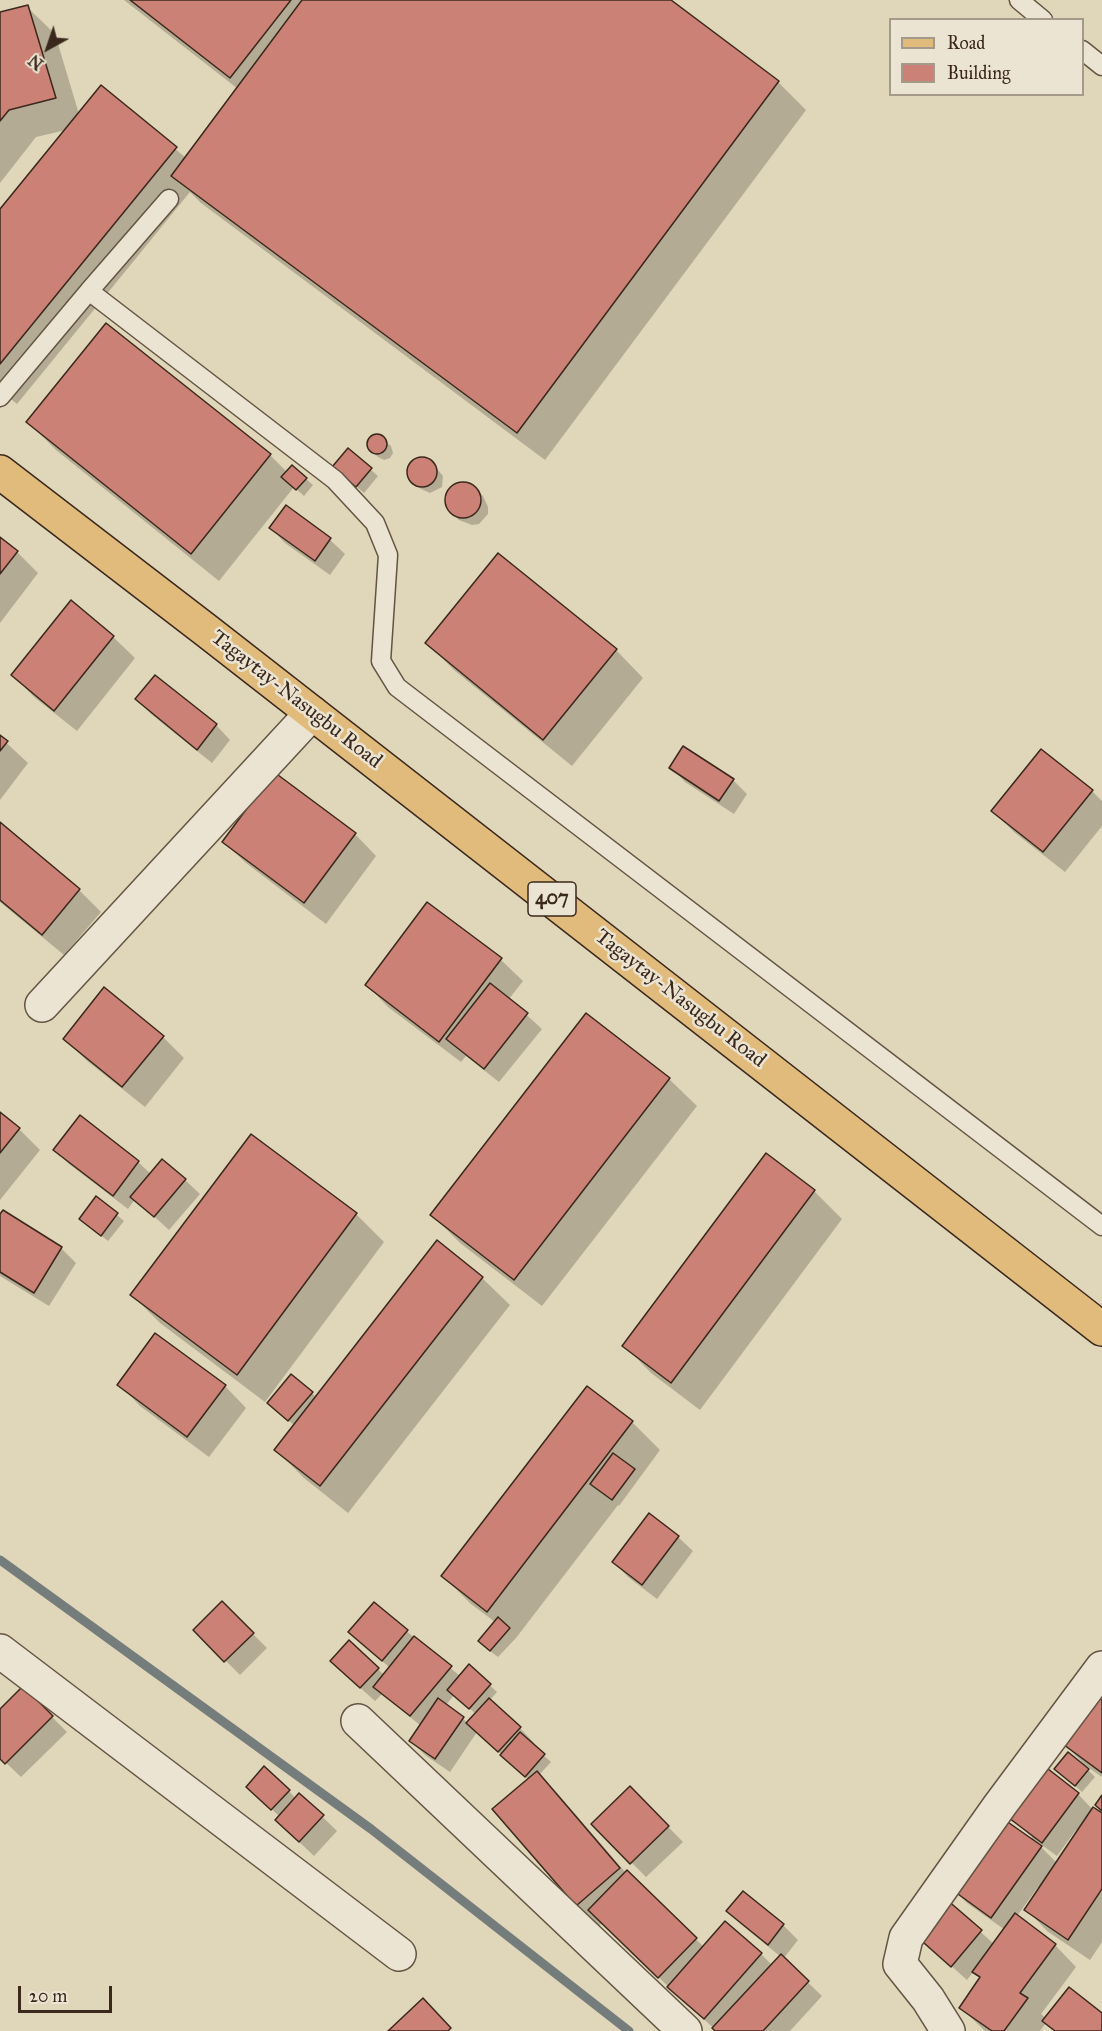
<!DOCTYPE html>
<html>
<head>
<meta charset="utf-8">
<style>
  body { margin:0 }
  #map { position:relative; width:1102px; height:2031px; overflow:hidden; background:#e0d6b9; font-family:"IM FELL Great Primer",serif }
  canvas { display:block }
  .legend { position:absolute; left:889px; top:18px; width:195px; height:78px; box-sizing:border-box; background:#ebe4d2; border:2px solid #a59989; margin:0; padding:8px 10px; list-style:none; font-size:18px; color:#3b281c }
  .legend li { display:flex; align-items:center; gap:12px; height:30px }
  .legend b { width:30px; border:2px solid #a59989 }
  .north { position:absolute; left:18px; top:18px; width:60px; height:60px; -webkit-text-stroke:4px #ebe4d2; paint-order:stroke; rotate:220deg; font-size:16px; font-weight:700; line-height:24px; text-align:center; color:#3b281c }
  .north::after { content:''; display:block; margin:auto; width:21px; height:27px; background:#3b281c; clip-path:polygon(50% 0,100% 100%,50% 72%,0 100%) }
  .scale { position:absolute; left:18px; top:1986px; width:94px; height:27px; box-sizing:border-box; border:3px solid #3b281c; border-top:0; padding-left:8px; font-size:18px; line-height:21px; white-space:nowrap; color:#3b281c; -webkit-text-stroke:4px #ebe4d2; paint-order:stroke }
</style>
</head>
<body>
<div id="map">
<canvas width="1102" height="2031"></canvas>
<ul class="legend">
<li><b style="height:8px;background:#e0bb7c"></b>Road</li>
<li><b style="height:16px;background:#cb8175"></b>Building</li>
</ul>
<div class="north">N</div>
<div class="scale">20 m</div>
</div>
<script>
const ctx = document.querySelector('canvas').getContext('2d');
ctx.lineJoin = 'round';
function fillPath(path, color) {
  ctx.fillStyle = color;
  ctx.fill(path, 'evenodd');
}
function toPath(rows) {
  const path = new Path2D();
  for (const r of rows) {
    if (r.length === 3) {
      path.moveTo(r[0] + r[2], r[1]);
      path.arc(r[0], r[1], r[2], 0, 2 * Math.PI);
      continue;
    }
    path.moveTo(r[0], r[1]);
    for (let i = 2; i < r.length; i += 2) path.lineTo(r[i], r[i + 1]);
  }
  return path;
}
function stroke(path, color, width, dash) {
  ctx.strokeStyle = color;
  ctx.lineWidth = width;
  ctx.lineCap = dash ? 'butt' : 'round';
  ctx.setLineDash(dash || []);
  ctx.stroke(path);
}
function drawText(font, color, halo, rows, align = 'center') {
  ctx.font = font + ' "IM FELL Great Primer",serif';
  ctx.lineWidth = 5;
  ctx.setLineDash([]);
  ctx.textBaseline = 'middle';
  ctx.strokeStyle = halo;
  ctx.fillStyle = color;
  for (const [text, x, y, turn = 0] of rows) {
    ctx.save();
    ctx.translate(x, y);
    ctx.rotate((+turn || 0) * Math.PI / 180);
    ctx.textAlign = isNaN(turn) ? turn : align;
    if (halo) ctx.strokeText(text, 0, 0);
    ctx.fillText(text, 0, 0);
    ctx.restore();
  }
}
fillPath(toPath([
  [124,0,669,0,778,82,806,110,545,460,201,203,190,192,17,404,0,390,0,211,66,130,36,137,0,183,0,14,27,7,55,34,79,114,101,87,186,158,238,89],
  [28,422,270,455,287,472,306,479,313,485,304,496,294,487,219,581,56,450],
  [378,436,391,446,393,453,390,458,384,460,378,457,371,450,368,443,372,437],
  [348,450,378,476,364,493,341,473],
  [424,458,429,459,443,476,442,487,430,493,421,489,413,482,409,477,408,472,413,461],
  [459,484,471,485,483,496,488,507,488,514,479,524,472,525,459,520,451,513,446,499,448,492,453,487],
  [286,507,330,540,345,554,330,575,285,543,271,528],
  [0,539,17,552,38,573,0,623],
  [71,603,113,637,135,658,77,731,34,697,13,675],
  [427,643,616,650,643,678,572,766,454,670],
  [137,699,216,725,230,740,212,763,151,714],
  [0,737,28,763,0,800],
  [671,767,733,780,747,794,734,814,685,782],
  [1092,791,1102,801,1102,826,1065,872,1014,832,993,811],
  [0,824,79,890,101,912,64,955,0,902],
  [355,834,376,856,326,924,246,863,224,842],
  [427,904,501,960,523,981,509,999,542,1029,499,1082,466,1056,461,1062,388,1007,367,985],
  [163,1037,184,1058,145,1107,86,1060,65,1039],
  [669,1079,697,1106,542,1306,460,1243,432,1215],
  [0,1114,19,1129,40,1150,0,1200],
  [251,1136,356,1214,384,1242,265,1402,160,1323,132,1295],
  [55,1150,138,1162,151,1174,185,1180,200,1194,169,1230,135,1199,128,1209,69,1164],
  [814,1191,842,1219,700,1410,651,1373,624,1345],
  [97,1198,124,1221,108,1241,88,1225],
  [3,1212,62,1249,76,1263,49,1306,0,1276,0,1217],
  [482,1278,510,1305,348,1513,304,1478,276,1450,295,1426,276,1410,312,1393,317,1398],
  [119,1384,225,1386,246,1408,209,1457,140,1406],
  [588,1388,632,1422,660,1450,619,1506,618,1505,516,1638,498,1657,486,1648,495,1622,471,1604,443,1576],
  [649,1515,678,1537,693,1551,657,1599,628,1577,614,1562],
  [222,1603,267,1648,240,1675,195,1630],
  [374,1604,460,1676,469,1666,497,1692,489,1701,520,1728,534,1743,532,1745,551,1762,539,1775,558,1794,626,1873,704,1947,761,1954,773,1966,781,1957,743,1926,728,1911,743,1893,783,1925,798,1940,783,1959,822,1996,790,2031,717,2031,683,2001,603,1923,598,1926,577,1905,529,1780,477,1732,450,1772,425,1755,411,1741,421,1726,382,1694,375,1701,346,1675,378,1669,384,1675,390,1668,350,1632],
  [454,1695,476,1714,468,1723,446,1705],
  [23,1688,67,1732,21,1777,0,1757,0,1711],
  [1102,1689,1102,1777,1085,1765,1084,1766,1095,1777,1082,1792,1063,1775,1083,1763,1062,1742],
  [630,1788,683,1842,646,1877,593,1824],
  [289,1791,296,1799,300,1795,337,1831,314,1856,291,1834,280,1817,255,1793],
  [1078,1794,1093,1810,1102,1815,1102,1942,1090,1960,1047,1931,1026,1909,1040,1888,1038,1887,1017,1916,1055,1945,1076,1967,1041,2014,1046,2018,1102,2015,1102,2031,1054,2031,1046,2023,1040,2031,985,2031,961,2008,981,1978,974,1971,967,1980,917,1935,946,1901,994,1944,1005,1930,967,1903,953,1889,1030,1839,1032,1837,1007,1815],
  [1076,1830,1078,1832,1057,1863,1038,1844,1039,1843,1057,1856]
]), '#0003');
stroke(toPath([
  [0,1560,371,1829,629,2031]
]), '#747d7b', 9);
const building = toPath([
  [130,0,291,0,230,78,130,0],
  [302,0,671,0,779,81,517,433,171,176,302,0],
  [28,5,56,98,9,110,0,121,0,12,28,5],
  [101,85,177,147,0,364,0,209,101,85],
  [106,323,271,454,191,554,26,422,106,323],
  [377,444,10],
  [348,448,372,468,356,487,332,467,348,448],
  [422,472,15],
  [292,465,307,478,296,490,281,477,292,465],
  [463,500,18],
  [286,505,331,538,315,561,269,528,286,505],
  [0,537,18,551,0,574,0,537],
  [498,553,617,649,543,740,425,643,498,553],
  [71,600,114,636,54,711,11,675,71,600],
  [155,675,217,724,197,750,135,699,155,675],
  [0,735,8,741,0,751,0,735],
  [683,746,734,779,719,801,669,768,683,746],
  [1041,749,1093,790,1043,852,991,811,1041,749],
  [274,772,356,833,304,903,222,842,274,772],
  [0,822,80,889,42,935,0,900,0,822],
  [427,902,502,958,439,1042,365,985,427,902],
  [490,983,528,1013,484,1069,446,1039,490,983],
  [104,987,164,1036,122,1087,63,1039,104,987],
  [586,1013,670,1078,514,1280,430,1215,586,1013],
  [0,1112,20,1128,0,1153,0,1112],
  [80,1115,139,1161,113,1196,53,1150,80,1115],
  [251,1134,357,1213,237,1375,130,1295,251,1134],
  [766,1153,815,1190,671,1383,622,1346,766,1153],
  [162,1159,186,1179,154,1217,130,1197,162,1159],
  [96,1196,118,1213,101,1236,79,1219,96,1196],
  [3,1210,62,1247,34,1293,0,1272,0,1214,3,1210],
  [437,1240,483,1277,320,1486,274,1450,437,1240],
  [155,1333,226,1385,187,1437,117,1385,155,1333],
  [291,1374,313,1392,288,1421,267,1403,291,1374],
  [587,1386,633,1421,487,1612,441,1576,587,1386],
  [613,1453,635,1469,612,1500,590,1484,613,1453],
  [649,1513,679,1536,642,1585,612,1562,649,1513],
  [222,1601,254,1633,224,1662,193,1630,222,1601],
  [374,1602,408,1630,382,1661,348,1632,374,1602],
  [498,1617,510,1628,490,1651,478,1641,498,1617],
  [414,1636,452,1666,410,1716,373,1687,414,1636],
  [349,1640,379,1668,360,1688,330,1661,349,1640],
  [469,1664,491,1684,469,1709,447,1690,469,1664],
  [23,1686,53,1716,5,1764,0,1759,0,1709,23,1686],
  [1102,1686,1102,1773,1060,1742,1102,1686],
  [438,1698,464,1717,435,1759,409,1741,438,1698],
  [489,1698,521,1727,498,1752,466,1723,489,1698],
  [520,1732,545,1754,525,1777,500,1755,520,1732],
  [1068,1752,1089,1769,1075,1786,1054,1769,1068,1752],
  [1043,1765,1079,1793,1042,1843,1005,1815,1043,1765],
  [264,1766,290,1790,271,1810,246,1787,264,1766],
  [537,1771,620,1868,576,1906,492,1809,537,1771],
  [630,1786,669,1826,630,1864,591,1824,630,1786],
  [299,1793,324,1815,299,1842,275,1820,299,1793],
  [1102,1795,1102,1811,1095,1805,1102,1795],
  [1093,1807,1102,1813,1102,1889,1068,1940,1024,1910,1093,1807],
  [1002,1818,1042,1846,991,1918,951,1889,1002,1818],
  [627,1870,697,1938,658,1978,588,1910,627,1870],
  [743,1891,784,1924,768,1945,726,1911,743,1891],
  [946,1899,982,1930,951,1967,915,1935,946,1899],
  [1015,1913,1056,1944,1020,1993,1028,1998,1004,2031,992,2031,959,2008,980,1977,972,1972,1015,1913],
  [725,1921,762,1953,704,2019,667,1987,725,1921],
  [781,1954,809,1981,763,2031,715,2031,712,2028,781,1954],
  [1069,1987,1102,2013,1102,2031,1055,2031,1042,2021,1069,1987],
  [423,1998,451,2028,448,2031,388,2031,423,1998]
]);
fillPath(building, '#cb8175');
stroke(building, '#3b281c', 1.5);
const lane = toPath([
  [1019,0,1043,20],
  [1082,50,1102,66],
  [89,291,169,199],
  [0,397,89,291,335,480,375,523,388,555,381,661,397,687,1102,1226]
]);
const street = toPath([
  [42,1005,312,713],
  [0,1651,399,1954],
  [358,1721,685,2031],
  [948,2031,928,1999,900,1964,906,1938,1000,1805,1102,1668]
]);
const primary = toPath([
  [0,472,207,631,1102,1329]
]);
stroke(lane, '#645443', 21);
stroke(street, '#645443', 36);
stroke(primary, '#3b281c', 36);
stroke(lane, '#ebe4d2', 18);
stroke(street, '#ebe4d2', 33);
stroke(primary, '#e0bb7c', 33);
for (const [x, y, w] of [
  [552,899,48]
]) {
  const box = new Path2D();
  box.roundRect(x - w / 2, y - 17, w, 34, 4.5);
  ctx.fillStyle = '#ebe4d2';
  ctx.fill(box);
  stroke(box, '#3b281c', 1.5);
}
drawText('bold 20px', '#3b281c', null, [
  ["407",552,899]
]);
drawText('21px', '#3b281c', '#ebe4d2', [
  ["Tagaytay-Nasugbu Road",296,700,38],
  ["Tagaytay-Nasugbu Road",680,999,38]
]);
</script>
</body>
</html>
